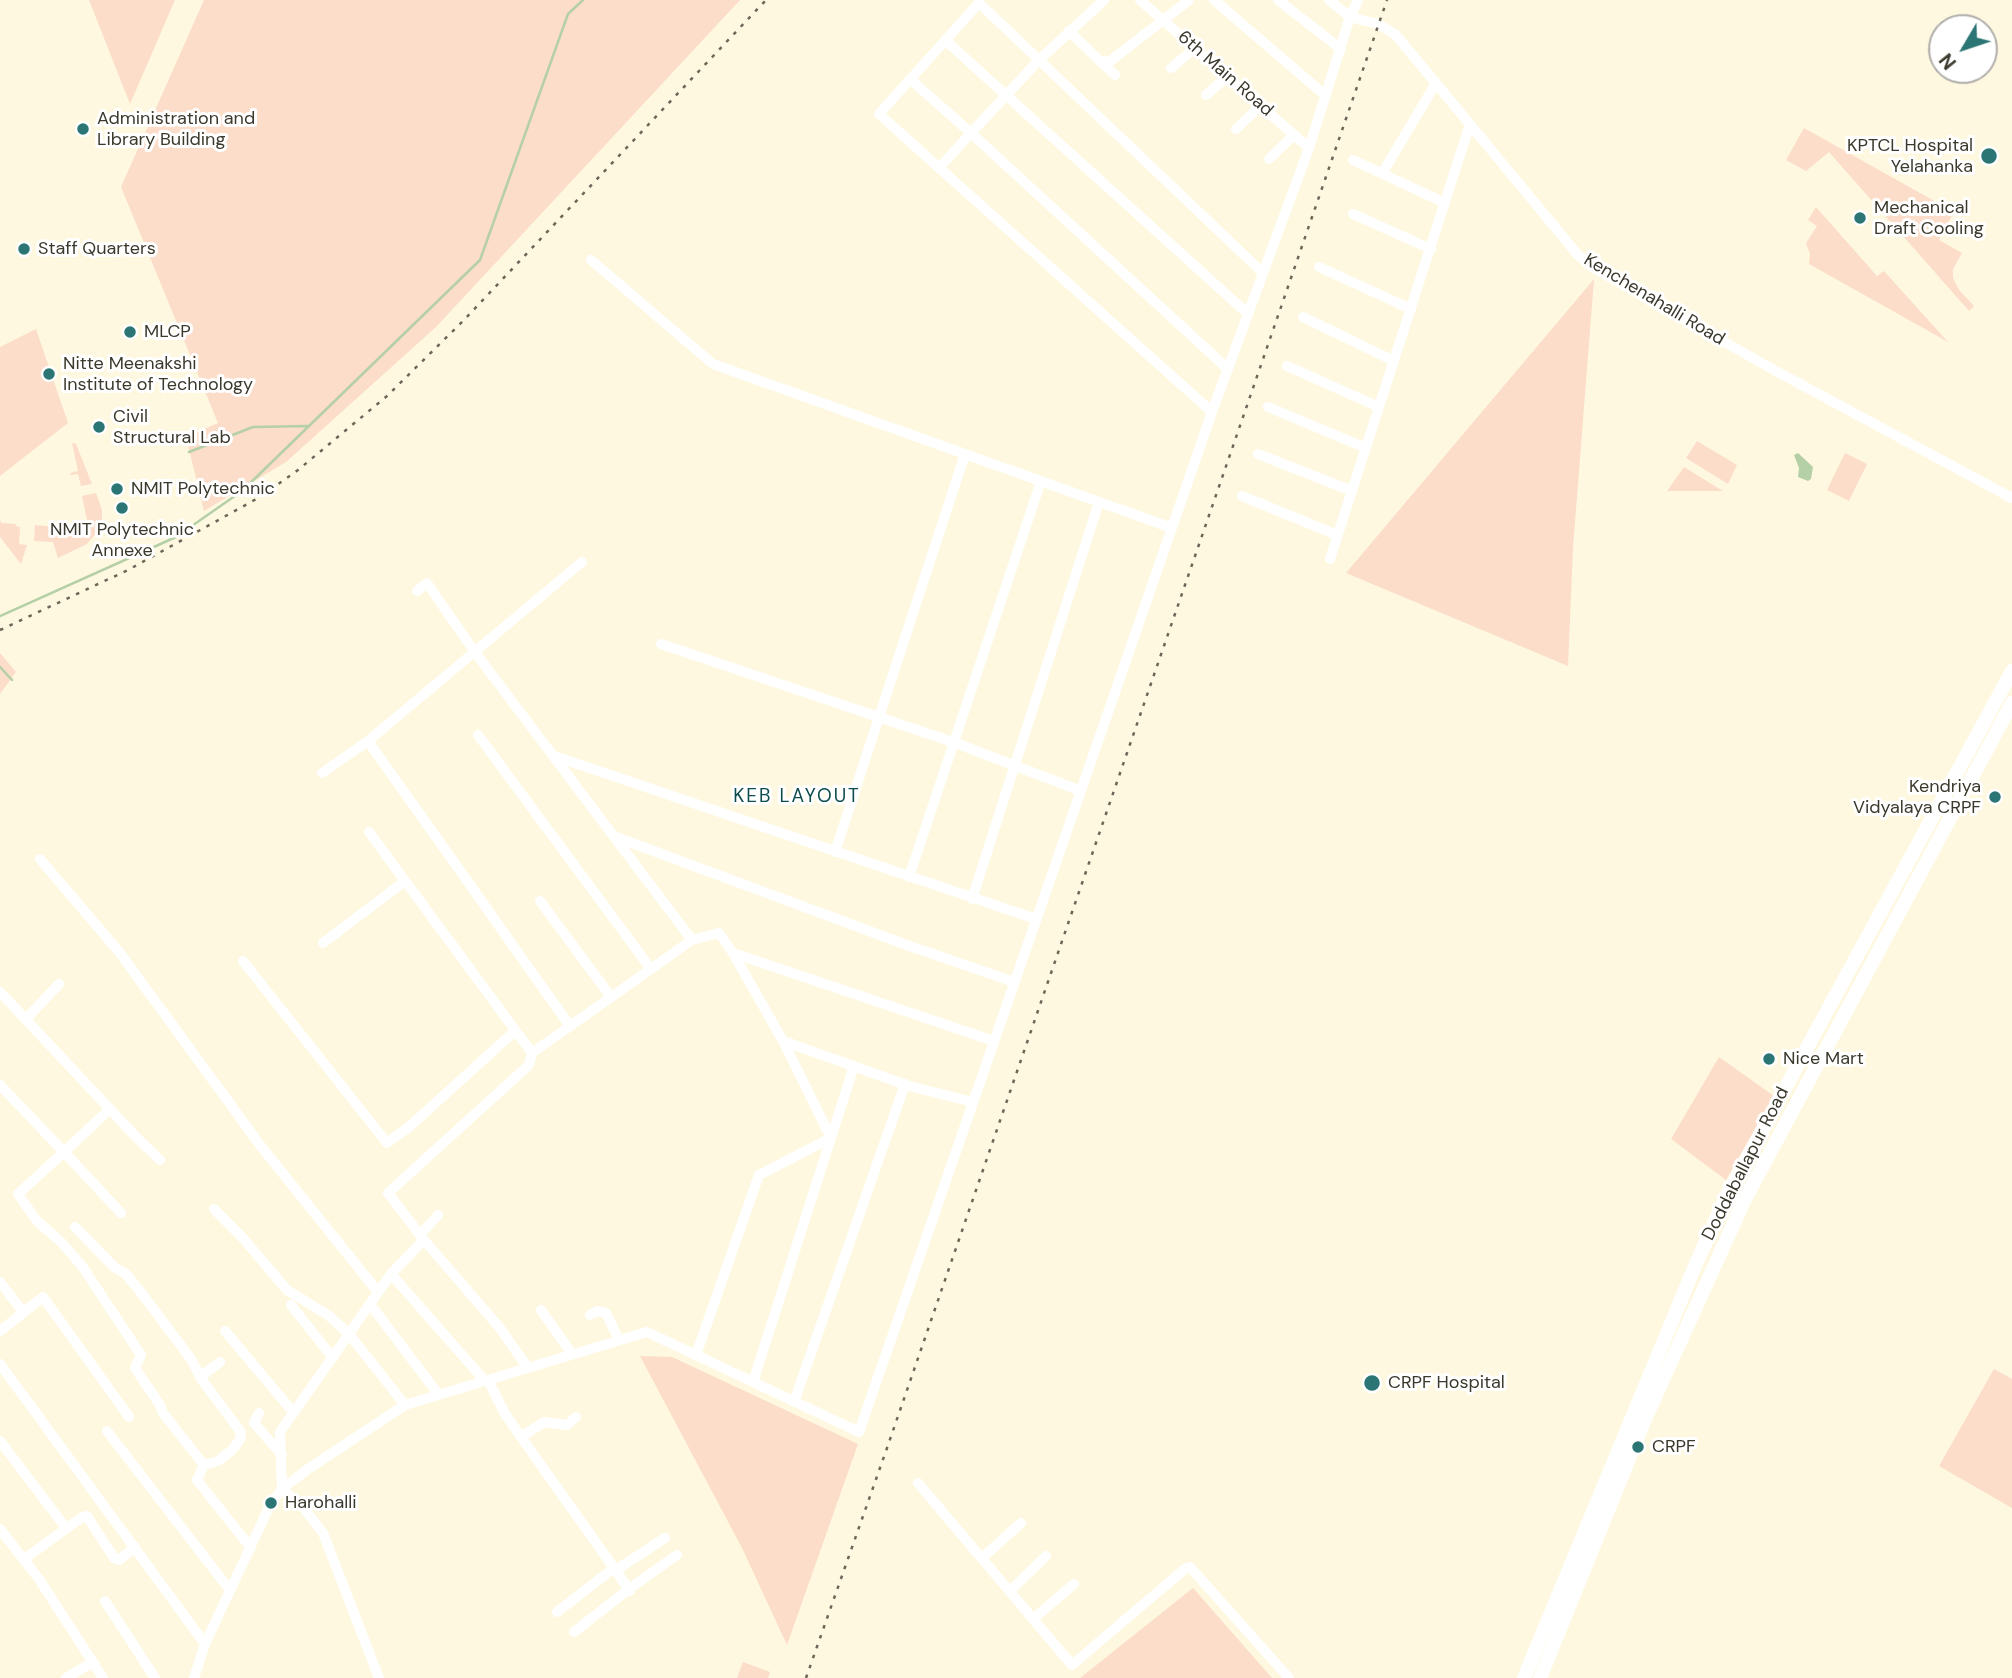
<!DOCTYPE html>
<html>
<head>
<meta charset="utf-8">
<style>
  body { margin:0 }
  #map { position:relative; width:2012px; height:1678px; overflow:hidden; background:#fff8e0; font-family:"DM Sans",sans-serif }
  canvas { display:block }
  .north { position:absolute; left:1928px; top:14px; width:70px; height:70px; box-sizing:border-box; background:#fff; border:2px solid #b1afab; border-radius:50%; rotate:231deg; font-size:19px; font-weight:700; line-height:28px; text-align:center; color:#3b382c }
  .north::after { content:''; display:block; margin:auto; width:24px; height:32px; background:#2b7574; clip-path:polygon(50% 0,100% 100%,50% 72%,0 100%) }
</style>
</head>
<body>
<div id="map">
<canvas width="2012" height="1678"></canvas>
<div class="north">N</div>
</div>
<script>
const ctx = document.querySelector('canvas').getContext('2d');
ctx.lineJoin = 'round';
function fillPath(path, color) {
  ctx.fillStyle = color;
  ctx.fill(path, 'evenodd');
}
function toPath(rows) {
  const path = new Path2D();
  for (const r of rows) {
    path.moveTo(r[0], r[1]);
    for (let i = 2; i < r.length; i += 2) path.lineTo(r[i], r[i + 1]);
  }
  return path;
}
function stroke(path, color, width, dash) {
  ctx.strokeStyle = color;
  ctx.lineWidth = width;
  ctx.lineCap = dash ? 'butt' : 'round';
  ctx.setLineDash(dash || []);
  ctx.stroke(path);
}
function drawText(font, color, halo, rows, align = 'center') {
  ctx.font = font + ' "DM Sans",sans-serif';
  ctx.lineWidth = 6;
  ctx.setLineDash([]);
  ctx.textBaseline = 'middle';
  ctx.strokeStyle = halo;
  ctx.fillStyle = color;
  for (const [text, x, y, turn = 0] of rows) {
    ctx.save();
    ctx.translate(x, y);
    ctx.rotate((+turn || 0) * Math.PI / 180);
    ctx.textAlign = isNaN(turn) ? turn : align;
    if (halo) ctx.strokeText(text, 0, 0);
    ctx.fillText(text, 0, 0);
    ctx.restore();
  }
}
fillPath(toPath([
  [89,0,175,0,130,104],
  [204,0,740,0,436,327,286,462,204,511,186,437,218,423,121,187],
  [1804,128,1954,212,1939,240,1962,253,1953,269,1953,278,1959,290,1974,306,1969,311,1829,152,1806,171,1786,160],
  [1816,207,1877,276,1884,271,1948,342,1809,264,1810,254,1806,243,1817,226,1808,220],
  [1594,279,1573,548,1568,666,1346,573],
  [36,329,68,423,0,476,0,347],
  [1697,441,1737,465,1728,484,1686,458],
  [72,443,76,444,92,484,81,486,78,474,71,475,70,473,78,471],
  [1845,453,1867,464,1849,501,1827,490],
  [1684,467,1723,491,1667,491],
  [96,493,102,510,102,519,97,532,87,544,58,558,53,542,34,541,35,525,89,530,82,496],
  [0,518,1,523,16,524,16,526,20,527,19,544,27,545,21,564,0,537],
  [0,653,16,672,0,694],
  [1719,1057,1774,1096,1726,1180,1671,1139],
  [640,1356,672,1357,858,1444,787,1645,742,1548],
  [1994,1369,2012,1379,2012,1508,1939,1466],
  [1193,1588,1272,1678,1080,1678],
  [743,1662,770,1672,768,1678,737,1678]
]), '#fbddca');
fillPath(toPath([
  [1798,453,1813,467,1811,479,1808,481,1798,477,1799,468,1794,455]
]), '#b5cfa7');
stroke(toPath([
  [189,452,253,427,307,426],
  [0,616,176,537,242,491,480,260,568,14,583,0],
  [0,667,12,680]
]), '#b5cfa7', 2.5);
stroke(toPath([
  [1140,0,1309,148],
  [1214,0,1326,96],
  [1278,0,1341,49],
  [1329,0,1350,17,1378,24,1396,35,1578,255,1592,267,1774,370,2012,498],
  [1069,31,1100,61,1109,62,1189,0],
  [945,40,1248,314],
  [1100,61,1115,75],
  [1171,68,1195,48],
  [910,79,971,133,1038,61,1104,0],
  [1206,95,1228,76],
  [1236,129,1261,105],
  [1269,159,1294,135],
  [1353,160,1445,203],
  [939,168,971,133,1228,369],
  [1383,172,1436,83],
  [1353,214,1431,249],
  [591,260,713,364,1172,528],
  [1319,267,1411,309],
  [1303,317,1394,361],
  [1287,366,1379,407],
  [1268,407,1366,448],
  [1212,412,879,114,979,3,1263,273],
  [1258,454,1352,491],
  [1242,496,1337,535],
  [1330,559,1470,124],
  [417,591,427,583,474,651,692,940],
  [661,644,953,742,1081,791],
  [478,735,651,969],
  [368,741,570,1026],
  [554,756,1036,919],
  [322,773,368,741,582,562],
  [369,832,532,1053],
  [616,837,904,944,1014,982],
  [835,852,965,454],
  [40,859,120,953,260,1145,378,1292],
  [909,877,1041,481],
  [972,899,1099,502],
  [540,901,611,997],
  [323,943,405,881],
  [733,953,994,1041],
  [243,961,387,1143,409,1127,515,1031],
  [0,992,137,1138,160,1160],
  [26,1019,59,984],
  [783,1041,909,1086,973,1102],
  [0,1085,64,1152,110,1109],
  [214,1209,242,1237,287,1290,328,1315,349,1334,405,1405],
  [121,1213,64,1152,18,1194,36,1220,62,1243,82,1266,141,1355,135,1368,160,1405,163,1413,204,1465,197,1480,251,1548],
  [75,1227,115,1268,125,1273,143,1295,191,1359,202,1380,240,1431,241,1436,239,1441,232,1450,218,1461,204,1465],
  [420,1235,438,1215],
  [391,1274,485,1381],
  [0,1282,23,1312],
  [370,1304,439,1395],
  [291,1305,333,1358],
  [541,1310,572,1354],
  [590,1315,597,1311,606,1313,619,1340],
  [0,1331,43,1297,129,1417],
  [225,1331,294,1413],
  [0,1364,205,1644],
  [528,1368,499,1327,424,1240,388,1193,529,1065,532,1053,692,940,719,933,733,953,783,1041,831,1138,759,1175,696,1355],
  [200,1377,220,1362],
  [488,1380,505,1414,630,1591],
  [753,1382,854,1066],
  [794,1402,905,1084],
  [259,1413,254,1423,282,1455],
  [107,1431,229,1589],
  [521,1437,544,1422,567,1425,576,1417],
  [0,1441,66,1528],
  [918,1483,1072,1665,1186,1568,1190,1567,1289,1678],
  [282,1489,280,1432,391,1274,424,1240],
  [282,1489,303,1507,323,1533,379,1678],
  [0,1529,39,1579,103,1678],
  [982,1558,1021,1523],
  [24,1559,81,1518,87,1516,114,1558,119,1560,135,1547],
  [616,1570,665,1538],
  [1010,1591,1046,1556],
  [105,1601,155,1678],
  [557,1612,614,1568],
  [1033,1619,1074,1584],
  [574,1632,629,1589,677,1555],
  [66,1678,93,1662],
  [194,1678,205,1644,271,1503,282,1489,308,1469,405,1405,647,1332,859,1432,1212,412,1309,148,1350,17,1358,0]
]), '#fff', 10);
stroke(toPath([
  [1524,1678,1695,1266,1727,1195,2012,671],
  [1540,1678,1645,1419,1744,1201,2012,703]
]), '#fff', 14);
stroke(toPath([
  [0,630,128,570,260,497,298,470,387,396,464,320,766,0],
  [806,1678,887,1448,1387,0]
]), '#6b6758', 2.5, [3.5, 7]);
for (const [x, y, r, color] of [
  [83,129,7,"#2b7574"],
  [1989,156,9,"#2b7574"],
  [1860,218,7,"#2b7574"],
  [24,249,7,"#2b7574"],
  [130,332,7,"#2b7574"],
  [49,374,7,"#2b7574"],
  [99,427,7,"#2b7574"],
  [117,489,7,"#2b7574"],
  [122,508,7,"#2b7574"],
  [1995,797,7,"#2b7574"],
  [1769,1059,7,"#2b7574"],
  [1372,1383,9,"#2b7574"],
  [1638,1447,7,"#2b7574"],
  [271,1503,7,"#2b7574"]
]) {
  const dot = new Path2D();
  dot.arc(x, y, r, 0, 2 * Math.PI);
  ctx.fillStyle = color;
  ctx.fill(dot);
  stroke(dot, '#fff', 2.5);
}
drawText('18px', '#3b382c', '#fff', [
  ["6th Main Road",1225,74,41],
  ["Kenchenahalli Road",1654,300,31],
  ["Doddaballapur Road",1746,1164,-63]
]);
drawText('18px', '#3b382c', '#fff', [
  ["Administration and",97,119],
  ["Library Building",97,140],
  ["KPTCL Hospital",1973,146,"right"],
  ["Yelahanka",1973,167,"right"],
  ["Mechanical",1874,208],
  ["Draft Cooling",1874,229],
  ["Staff Quarters",38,249],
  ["MLCP",144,332],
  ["Nitte Meenakshi",63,364],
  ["Institute of Technology",63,385],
  ["Civil",113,417],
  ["Structural Lab",113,438],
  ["NMIT Polytechnic",131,489],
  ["NMIT Polytechnic",122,530,"center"],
  ["Annexe",122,551,"center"],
  ["Kendriya",1981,787,"right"],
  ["Vidyalaya CRPF",1981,808,"right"],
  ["Nice Mart",1783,1059],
  ["CRPF Hospital",1388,1383],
  ["CRPF",1652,1447],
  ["Harohalli",285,1503]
], 'left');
ctx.letterSpacing = '2px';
drawText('19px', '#0d4c4c', '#fff', [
  ["KEB LAYOUT",797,797]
]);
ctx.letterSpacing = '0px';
</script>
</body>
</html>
